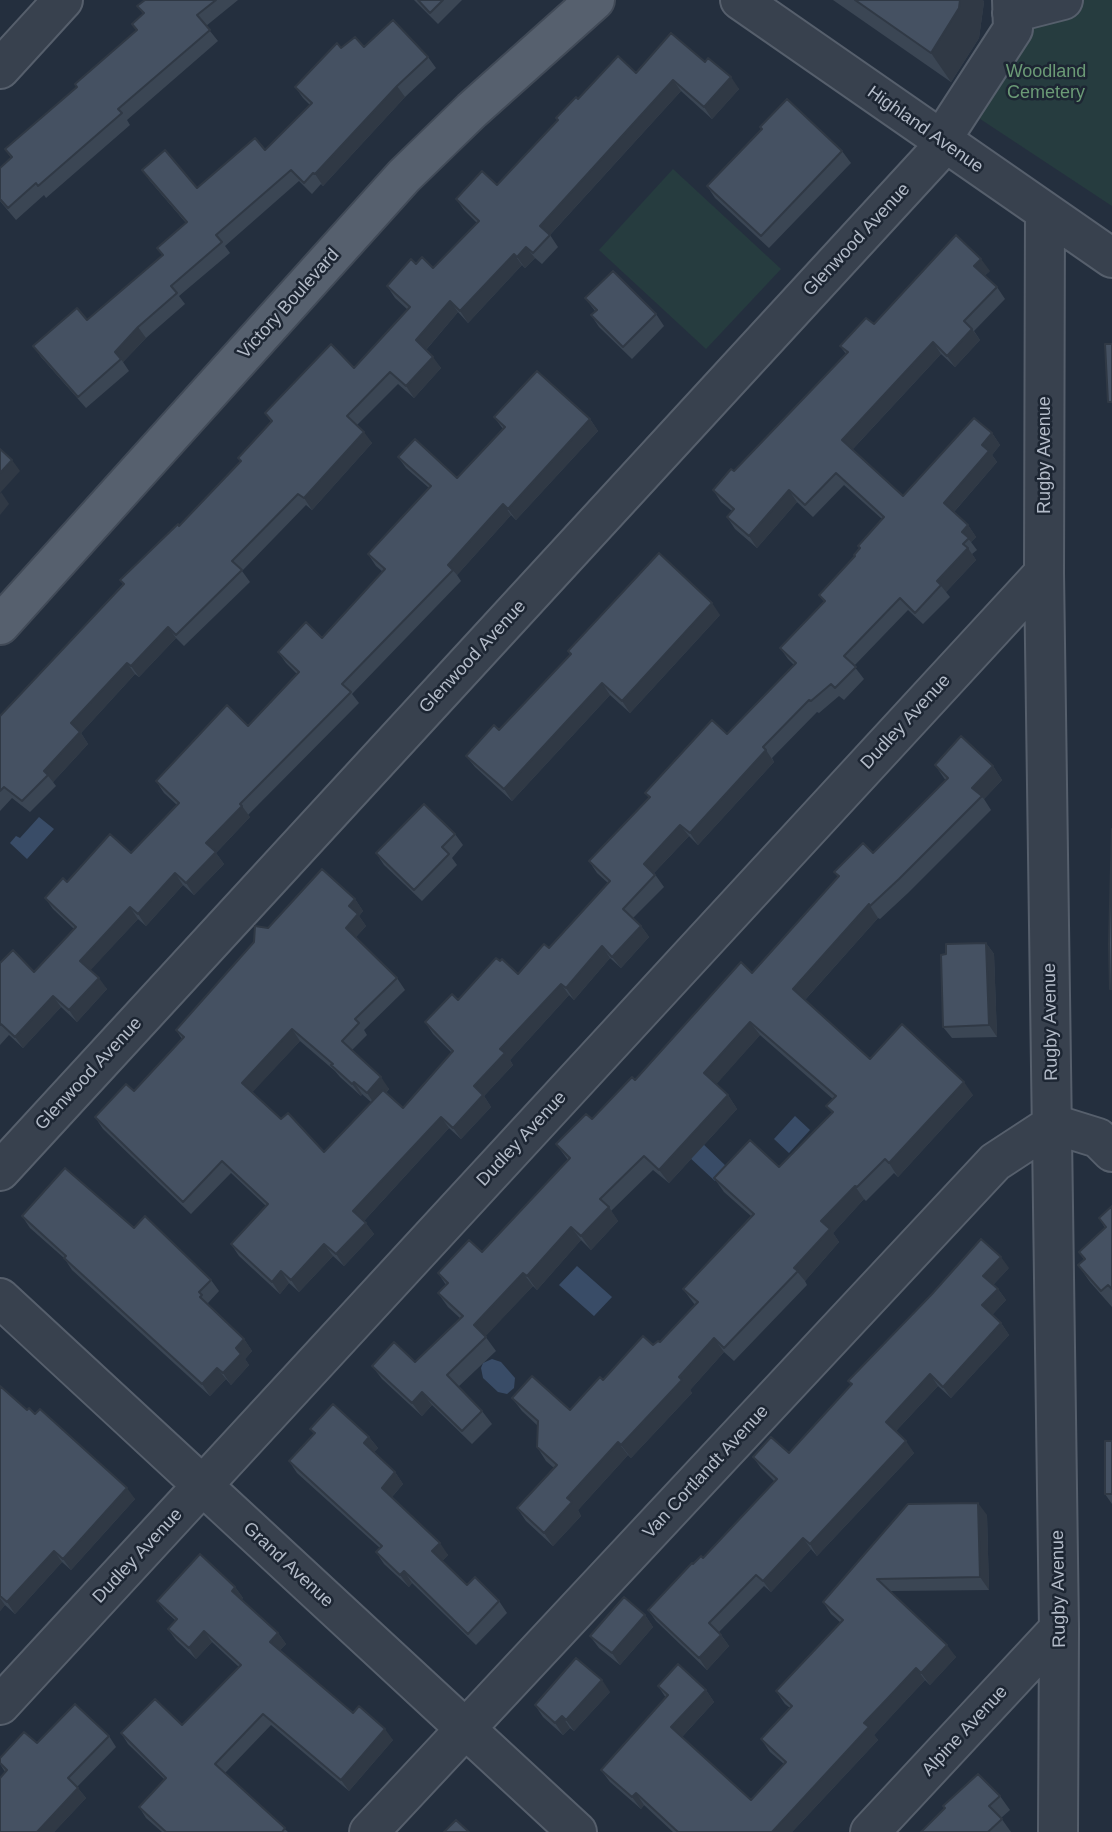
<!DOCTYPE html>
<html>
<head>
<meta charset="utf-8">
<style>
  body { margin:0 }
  canvas { display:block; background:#242f3e }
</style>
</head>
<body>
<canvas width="1112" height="1832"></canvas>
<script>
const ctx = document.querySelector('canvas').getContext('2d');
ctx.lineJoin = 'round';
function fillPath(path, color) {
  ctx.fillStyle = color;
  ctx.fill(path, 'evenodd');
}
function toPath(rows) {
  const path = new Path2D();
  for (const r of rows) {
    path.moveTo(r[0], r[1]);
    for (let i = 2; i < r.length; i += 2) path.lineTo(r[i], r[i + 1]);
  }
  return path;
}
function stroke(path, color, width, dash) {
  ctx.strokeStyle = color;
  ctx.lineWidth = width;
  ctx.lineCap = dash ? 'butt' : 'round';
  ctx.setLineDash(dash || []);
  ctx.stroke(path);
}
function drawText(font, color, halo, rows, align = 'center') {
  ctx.font = font + ' Helvetica,sans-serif';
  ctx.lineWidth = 5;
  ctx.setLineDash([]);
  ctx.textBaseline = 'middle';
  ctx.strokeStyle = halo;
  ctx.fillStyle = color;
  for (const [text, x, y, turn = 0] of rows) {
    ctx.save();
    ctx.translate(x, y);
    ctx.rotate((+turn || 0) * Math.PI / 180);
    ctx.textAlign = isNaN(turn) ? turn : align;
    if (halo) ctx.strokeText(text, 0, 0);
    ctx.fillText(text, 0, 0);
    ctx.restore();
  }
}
fillPath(toPath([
  [1003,0,1112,0,1112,206,953,101,981,66],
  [673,169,781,269,706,349,599,250]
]), '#263c3f');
fillPath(toPath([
  [39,817,54,829,27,859,10,843,16,836,20,838],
  [795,1116,810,1130,789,1153,774,1139],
  [701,1142,728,1168,715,1181,688,1156],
  [577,1266,612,1297,594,1316,559,1285],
  [492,1359,501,1362,515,1378,514,1388,507,1394,498,1392,483,1378,481,1368,483,1363]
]), '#394c67');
const minor = toPath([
  [740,0,1112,258],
  [1012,13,1063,0],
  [0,69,63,0],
  [941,140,1013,29,1012,0],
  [1045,213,1044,573,1059,1629,1058,1832],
  [0,1171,945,144],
  [0,1298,577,1832],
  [0,1705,1044,573],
  [369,1832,995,1162,1053,1124,1098,1138,1112,1152],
  [870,1832,1059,1629]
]);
const major = toPath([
  [0,625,404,176,472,110,595,0]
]);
stroke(minor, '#565f6c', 42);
stroke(major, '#414a57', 42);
stroke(minor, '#38414e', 38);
stroke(major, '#56606e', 38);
fillPath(toPath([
  [145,0,238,0,206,26,218,41,127,120,130,125,46,198,44,195,16,220,0,201,0,168,11,158,5,149,77,87,137,30,132,24,143,14,137,6],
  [414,0,462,0,438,24],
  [833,0,983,0,984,2,979,38,951,82],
  [364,47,428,57,436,68,405,97,323,186,321,184,312,194,299,181,225,246,230,253,179,296,185,304,146,338,123,362,129,371,86,408,41,357,33,346,87,320,163,256,157,248,186,223,150,181,142,170,197,188,265,150,310,105,303,98,295,87,341,48],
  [705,62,739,89,712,119,681,91,550,235,558,247,542,264,535,258,525,268,522,265,468,323,458,312,426,350,441,368,414,398,398,384,357,425,372,443,312,510,306,505,242,571,250,582,184,646,176,638,139,677,135,674,81,733,88,744,53,782,56,786,30,812,12,798,0,811,0,716,123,584,120,580,179,526,241,462,238,458,271,422,265,413,354,368,408,310,395,298,387,286,416,264,433,268,477,223,464,210,456,199,497,185,578,99,636,73],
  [842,151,851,163,769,248,715,198,707,186],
  [990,271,984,276,997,287,1005,299,974,331,980,340,955,367,941,354,852,450,903,496,992,433,1000,445,992,455,997,462,954,512,968,525,976,537,971,542,977,550,972,554,976,560,946,592,950,597,923,624,908,610,854,666,864,679,844,700,839,696,819,713,817,712,772,758,774,762,698,845,689,836,654,873,664,887,633,918,641,926,649,937,621,968,610,958,574,1000,569,995,510,1060,513,1065,484,1096,491,1107,461,1139,449,1128,364,1221,374,1234,344,1266,333,1256,299,1292,289,1283,280,1294,239,1256,231,1244,266,1206,231,1173,191,1214,103,1129,95,1117,134,1091,182,1039,176,1030,268,928,355,899,363,911,359,916,366,926,356,937,397,978,405,990,364,1030,367,1035,352,1050,389,1089,386,1093,403,1108,452,1053,433,1034,425,1022,458,1000,500,961,518,974,549,948,608,883,597,873,589,861,649,798,645,793,727,734,794,665,788,659,780,648,824,602,819,595,855,557,860,549,858,546,882,519,844,485,813,517,797,502,757,548,735,529,727,517,732,511,721,502,713,490,734,471,846,354,840,346,874,324],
  [300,1041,335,1071,340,1077,361,1096,362,1094,371,1102,324,1152,281,1119,252,1092],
  [585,298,656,314,664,326,632,359,599,327,591,315,595,311],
  [494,417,590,419,598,431,516,520,511,515,457,575,461,581,352,694,359,703,248,815,250,817,216,853,224,864,194,895,183,885,146,926,138,919,90,970,107,989,77,1022,61,1007,23,1048,9,1035,0,1045,0,963,34,972,74,929,53,909,45,898,67,882,131,853,177,805,164,793,156,781,248,726,297,674,286,663,278,652,322,638,383,572,376,566,368,554,429,488,406,468,398,457,457,478,503,429],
  [720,615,630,713,610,695,512,801,475,767,466,756,499,730,570,655,568,651],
  [935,765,993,766,1002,780,984,799,991,810,908,893,880,919,878,918,805,1000,870,1059,973,1095,898,1177,894,1173,866,1201,864,1199,833,1233,839,1242,805,1281,807,1285,734,1361,724,1352,690,1390,692,1393,631,1458,628,1455,578,1510,581,1516,553,1546,526,1521,517,1508,554,1468,546,1461,537,1447,538,1426,522,1411,512,1398,570,1410,603,1380,653,1345,660,1342,695,1305,683,1289,751,1216,724,1192,714,1178,779,1167,832,1113,826,1106,833,1099,760,1035,716,1084,728,1095,737,1109,669,1183,653,1170,611,1211,618,1221,591,1250,581,1240,537,1290,533,1286,485,1336,496,1351,458,1387,482,1411,492,1424,472,1444,432,1405,422,1416,382,1379,372,1366,415,1362,461,1319,448,1307,438,1293,446,1285,438,1273,482,1252,568,1160,556,1144,592,1119,752,973,838,877,834,872,873,853,946,781],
  [455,834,463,845,452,858,457,865,422,901,384,865,376,853],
  [986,943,994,954,997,1037,952,1038,943,1027,946,954],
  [1112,1206,1112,1307,1090,1282,1078,1265,1084,1260,1079,1252,1105,1228,1099,1218],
  [22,1216,134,1228,211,1280,219,1291,208,1303,210,1307,244,1339,252,1351,245,1359,249,1365,231,1385,226,1379,210,1396,72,1270,64,1258,30,1228],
  [1009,1268,993,1285,998,1289,1006,1300,992,1315,1001,1323,1009,1335,951,1398,938,1386,896,1431,914,1453,817,1556,811,1549,771,1592,764,1586,719,1632,729,1646,707,1670,656,1621,648,1610,693,1564,703,1558,775,1482,761,1468,753,1457,789,1453,851,1385,848,1381],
  [0,1386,27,1410,135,1499,71,1570,62,1562,15,1614,5,1605,0,1611],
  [310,1429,369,1437,378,1448,374,1452,395,1472,403,1484,392,1497,448,1555,442,1561,467,1585,499,1601,507,1613,476,1645,412,1583,409,1587,384,1564,376,1552,380,1548,297,1473,289,1461,314,1434],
  [1112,1441,1112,1504,1105,1494],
  [987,1515,989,1590,890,1591,956,1657,930,1685,925,1680,896,1711,874,1735,878,1740,792,1832,673,1832,644,1805,641,1809,610,1782,601,1770,666,1698,658,1686,706,1690,714,1702,682,1737,751,1800,784,1764,770,1752,761,1739,790,1708,785,1704,776,1691,841,1623,831,1614,823,1602],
  [235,1587,243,1598,241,1600,278,1633,286,1644,280,1650,353,1713,393,1740,349,1791,271,1725,225,1773,288,1832,162,1832,146,1818,139,1807,165,1780,128,1744,121,1733,182,1725,239,1667,212,1642,196,1659,176,1640,168,1629,176,1621,165,1611,157,1601],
  [645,1615,653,1627,620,1665,599,1648,590,1636],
  [610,1692,574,1731,570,1728,563,1735,543,1717,535,1705],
  [109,1736,116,1747,77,1787,86,1798,54,1832,0,1832,5,1772,0,1764,0,1758,37,1743],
  [1000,1796,1010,1810,1001,1818,1011,1832,921,1832]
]), '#3b4654');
fillPath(toPath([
  [960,0,983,0,984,2,979,38,951,82,931,53],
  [731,77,739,89,712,119,704,107],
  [673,80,681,91,548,237,540,226],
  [397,86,405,97,323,186,315,174],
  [526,247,535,258,525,268,517,257],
  [514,254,522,265,468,323,460,311],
  [981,259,990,271,982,278,974,266],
  [450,301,458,312,424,352,416,340],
  [138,327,146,338,123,362,115,352],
  [972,329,980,340,955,367,947,356],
  [933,342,941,354,850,452,842,440],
  [433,357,441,368,414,398,406,386],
  [590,419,598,431,516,520,508,509],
  [364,432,372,443,312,510,304,498],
  [992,433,1000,445,992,455,997,462,952,514,944,503,982,445],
  [12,460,20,471,0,493,0,473],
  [789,490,797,502,757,548,749,536],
  [1,492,9,504,0,515,0,494],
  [503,504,511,515,457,575,448,565],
  [968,525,976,537,971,542,962,532],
  [968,548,976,560,946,592,937,581],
  [712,603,720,615,630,713,622,701],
  [168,627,176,638,139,677,131,666],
  [127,663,135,674,81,733,88,744,53,782,44,771,71,723],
  [602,683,610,695,512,801,504,789],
  [766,750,774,762,698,845,690,833],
  [993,766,1002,780,984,799,972,788],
  [242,806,250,817,216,853,224,864,194,895,186,883,206,843],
  [680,825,689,836,652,875,644,864],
  [175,873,183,885,146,926,138,914],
  [355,899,363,911,359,916,366,926,354,939,346,928,349,906],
  [869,904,878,918,803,1002,793,989],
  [130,907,138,919,88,973,80,961],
  [641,926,649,937,621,968,612,957],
  [986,943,994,954,997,1037,989,1025],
  [602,946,610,958,574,1000,566,988],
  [99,978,107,989,77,1022,69,1010],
  [561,984,569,995,510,1060,513,1065,484,1096,491,1107,461,1139,453,1128,474,1086,500,1049],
  [53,996,61,1007,23,1048,15,1037],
  [750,1022,760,1035,714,1087,704,1073],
  [292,1029,300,1041,250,1095,242,1083],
  [381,1077,389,1089,375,1105,367,1093],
  [354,1082,362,1094,361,1096,352,1084],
  [964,1082,973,1095,898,1177,889,1163],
  [728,1095,737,1109,669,1183,659,1170],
  [441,1117,449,1128,362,1223,353,1211],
  [855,1186,864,1199,833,1233,839,1242,805,1281,794,1268,821,1221],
  [609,1207,618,1221,591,1250,581,1236],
  [366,1223,374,1234,344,1266,336,1254],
  [571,1227,581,1240,537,1290,527,1276],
  [324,1244,333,1256,299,1292,291,1280],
  [1001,1257,1009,1268,991,1287,983,1276],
  [281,1271,289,1283,280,1294,272,1282],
  [523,1273,533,1286,484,1338,474,1325],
  [998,1289,1006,1300,990,1317,982,1305],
  [1001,1323,1009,1335,951,1398,943,1387],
  [714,1338,724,1352,690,1390,692,1393,631,1458,621,1445],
  [244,1339,252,1351,245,1359,249,1365,231,1385,223,1373,236,1348],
  [217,1368,226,1379,210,1396,202,1384],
  [930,1374,938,1386,894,1433,886,1422],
  [422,1392,432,1405,422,1416,412,1403],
  [369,1437,378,1448,372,1455,364,1443],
  [906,1441,914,1453,817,1556,810,1544],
  [618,1442,628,1455,578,1510,581,1516,553,1546,544,1533,567,1498],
  [395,1472,403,1484,390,1499,382,1488],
  [127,1488,135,1499,71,1570,63,1559],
  [978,1503,987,1515,989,1590,980,1577],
  [803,1538,811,1549,771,1592,763,1581],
  [440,1543,448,1555,440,1563,432,1551],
  [54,1551,62,1562,15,1614,7,1602],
  [404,1571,412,1583,409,1587,400,1575],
  [235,1587,243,1598,239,1602,232,1591],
  [0,1598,5,1605,0,1611],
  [645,1615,653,1627,620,1665,612,1653],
  [204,1631,212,1642,196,1659,189,1648],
  [278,1633,286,1644,277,1653,270,1642],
  [721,1635,729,1646,707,1670,699,1658],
  [947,1645,956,1657,930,1685,921,1673],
  [916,1668,925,1680,874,1735,878,1740,792,1832,772,1832,864,1723],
  [602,1680,610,1692,574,1731,566,1720],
  [706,1690,714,1702,679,1740,671,1727],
  [562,1716,570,1728,563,1735,555,1723],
  [385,1729,393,1740,349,1791,341,1780],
  [78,1788,86,1798,54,1832,37,1832],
  [636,1793,644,1805,641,1809,632,1797]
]), '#303945');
const building = toPath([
  [145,0,216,0,197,15,210,30,118,109,122,113,38,186,36,183,8,208,0,199,0,168,12,157,5,149,77,87,75,84,137,30,132,24,144,13,137,6,145,0],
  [418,0,443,0,430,13,418,0],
  [855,0,960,0,959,8,931,53,855,0],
  [393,20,428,57,397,86,315,174,313,173,304,183,291,170,216,235,222,242,171,286,177,293,138,327,115,352,121,359,78,397,33,346,77,308,87,320,163,255,157,248,187,222,142,170,165,150,197,188,255,138,265,150,312,103,295,87,337,43,341,48,355,37,364,47,393,20],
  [671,33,705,62,708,58,731,77,704,107,673,80,540,226,550,235,533,253,526,247,517,257,514,254,460,311,450,301,416,340,433,357,406,386,390,372,347,416,364,432,304,498,298,494,232,561,242,570,176,635,168,627,131,666,127,663,71,723,80,732,44,771,48,775,22,801,4,787,0,791,0,716,124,584,120,580,178,524,179,526,241,461,238,458,272,421,265,413,331,344,354,368,410,307,387,286,411,259,416,264,422,257,433,268,479,221,456,199,482,171,497,185,558,120,556,118,576,97,578,99,618,56,636,73,671,33],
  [787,99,842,151,761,236,707,186,762,129,760,127,787,99],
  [956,235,981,259,974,266,997,287,964,321,972,329,947,356,933,342,842,440,903,496,974,418,992,433,982,445,989,451,944,503,968,525,962,532,969,538,963,544,968,548,937,581,941,585,915,613,900,598,844,656,856,667,835,688,831,684,811,701,809,700,763,747,766,750,690,833,680,825,644,864,655,875,623,909,641,926,612,957,602,946,566,988,561,984,500,1049,505,1053,474,1086,483,1095,453,1128,441,1117,353,1211,366,1223,336,1254,324,1244,291,1280,281,1271,272,1282,231,1244,268,1204,222,1161,183,1202,95,1117,126,1084,134,1091,184,1037,176,1030,254,942,255,926,268,928,322,869,355,899,349,906,358,914,346,928,397,978,355,1019,359,1023,342,1041,381,1077,367,1093,354,1082,352,1084,331,1065,333,1064,292,1029,242,1083,281,1119,288,1113,324,1152,383,1090,403,1108,453,1051,425,1022,452,994,458,1000,496,958,500,961,502,959,518,974,544,944,549,948,610,881,589,861,650,797,645,793,712,720,727,734,796,663,780,648,825,601,819,595,855,556,854,555,860,548,858,546,884,517,836,473,805,505,789,490,749,536,727,517,734,509,713,490,731,469,734,471,848,352,840,346,866,318,874,324,956,235],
  [613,271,656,314,623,347,591,315,597,310,585,298,613,271],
  [1105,344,1112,344,1112,402,1108,402,1105,344],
  [537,371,590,419,508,509,503,504,448,565,453,570,342,684,351,692,240,804,242,806,206,843,216,852,186,883,175,873,138,914,130,907,80,961,99,978,69,1010,53,996,15,1037,1,1024,0,1025,0,963,13,950,34,972,76,927,45,898,63,878,67,882,110,834,131,853,179,803,156,781,227,705,248,726,299,672,278,652,306,622,322,638,385,569,368,554,431,486,398,457,415,439,457,478,505,427,494,417,537,371],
  [0,449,12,460,0,473,0,449],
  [659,553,712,603,622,701,602,683,504,789,466,756,494,725,499,730,571,654,568,651,659,553],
  [961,736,993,766,972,788,982,796,899,879,870,906,869,904,793,989,870,1059,902,1024,964,1082,889,1163,885,1159,857,1187,855,1186,821,1221,830,1229,794,1268,798,1271,724,1348,714,1338,679,1377,682,1380,621,1445,618,1442,567,1498,572,1502,544,1533,517,1508,557,1465,537,1447,538,1421,512,1398,532,1376,570,1410,600,1377,603,1380,643,1336,653,1345,658,1341,660,1342,698,1302,683,1289,754,1214,714,1178,750,1140,779,1167,833,1112,826,1106,836,1096,750,1022,704,1073,728,1095,659,1170,644,1156,600,1199,609,1207,581,1236,571,1227,527,1276,523,1273,474,1325,486,1337,447,1375,482,1411,462,1431,422,1392,412,1403,372,1366,394,1342,415,1362,463,1316,438,1293,448,1283,438,1273,469,1240,482,1252,570,1158,556,1144,586,1114,592,1119,632,1077,635,1080,741,962,752,973,839,876,834,872,863,843,873,853,948,778,935,765,961,736],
  [424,804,455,834,442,847,449,854,414,890,376,853,424,804],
  [1112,829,1112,989,1110,989,1109,944,1112,829],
  [986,943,989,1025,943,1027,941,955,946,954,946,944,986,943],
  [65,1168,134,1228,145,1216,211,1280,199,1292,202,1295,200,1297,244,1339,236,1348,241,1354,223,1373,217,1368,202,1384,64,1258,66,1256,22,1216,65,1168],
  [1112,1206,1112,1289,1108,1285,1101,1291,1078,1265,1085,1259,1079,1252,1106,1227,1099,1218,1112,1206],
  [981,1239,1001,1257,983,1276,998,1289,982,1305,1001,1323,943,1387,930,1374,886,1422,906,1441,810,1544,803,1538,763,1581,756,1575,709,1623,721,1635,699,1658,648,1610,692,1563,693,1564,701,1556,703,1558,777,1479,753,1457,771,1437,789,1453,852,1384,848,1381,932,1294,981,1239],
  [0,1386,27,1410,29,1408,35,1414,40,1409,127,1488,63,1559,54,1551,7,1602,0,1596,0,1386],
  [333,1404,369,1437,364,1443,395,1472,382,1488,440,1543,432,1551,467,1585,475,1577,499,1601,468,1634,404,1571,400,1575,376,1552,382,1546,289,1461,315,1433,310,1429,333,1404],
  [1105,1441,1112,1441,1112,1494,1105,1494,1105,1441],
  [978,1503,980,1577,877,1579,947,1645,921,1673,916,1668,887,1699,864,1723,869,1727,772,1832,678,1832,636,1793,632,1797,601,1770,668,1695,658,1686,678,1664,706,1690,671,1727,751,1800,786,1762,761,1739,792,1706,776,1691,843,1620,823,1602,908,1504,978,1503],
  [200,1554,235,1587,232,1591,278,1633,270,1642,353,1713,359,1706,385,1729,341,1780,263,1714,215,1764,285,1828,282,1832,166,1832,139,1807,166,1778,121,1733,155,1699,182,1725,241,1665,204,1631,189,1648,168,1629,177,1619,157,1601,200,1554],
  [624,1597,645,1615,612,1653,590,1636,624,1597],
  [576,1658,602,1680,566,1720,562,1716,555,1723,535,1705,576,1658],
  [75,1704,109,1736,68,1778,78,1788,37,1832,0,1832,0,1778,7,1770,0,1763,0,1758,24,1732,37,1743,75,1704],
  [978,1774,1000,1796,989,1806,1002,1819,988,1832,921,1832,945,1808,943,1806,978,1774],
  [456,1820,469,1832,444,1832,456,1820]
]);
fillPath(building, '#455162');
stroke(building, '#303945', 2);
drawText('18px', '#6b9a76', '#1d2633', [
  ["Woodland",1046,72],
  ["Cemetery",1046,93]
]);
drawText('18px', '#b4bcc9', '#1d2633', [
  ["Highland Avenue",925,130,35],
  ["Glenwood Avenue",857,240,-47],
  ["Victory Boulevard",289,304,-48],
  ["Rugby Avenue",1045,455,-90],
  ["Glenwood Avenue",473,657,-47],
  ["Dudley Avenue",906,722,-47],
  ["Rugby Avenue",1051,1022,-91],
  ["Glenwood Avenue",89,1074,-47],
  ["Dudley Avenue",522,1139,-47],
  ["Van Cortlandt Avenue",706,1472,-47],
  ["Dudley Avenue",138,1556,-47],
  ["Grand Avenue",288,1565,43],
  ["Rugby Avenue",1059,1589,-91],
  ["Alpine Avenue",965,1731,-47]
]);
</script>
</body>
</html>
